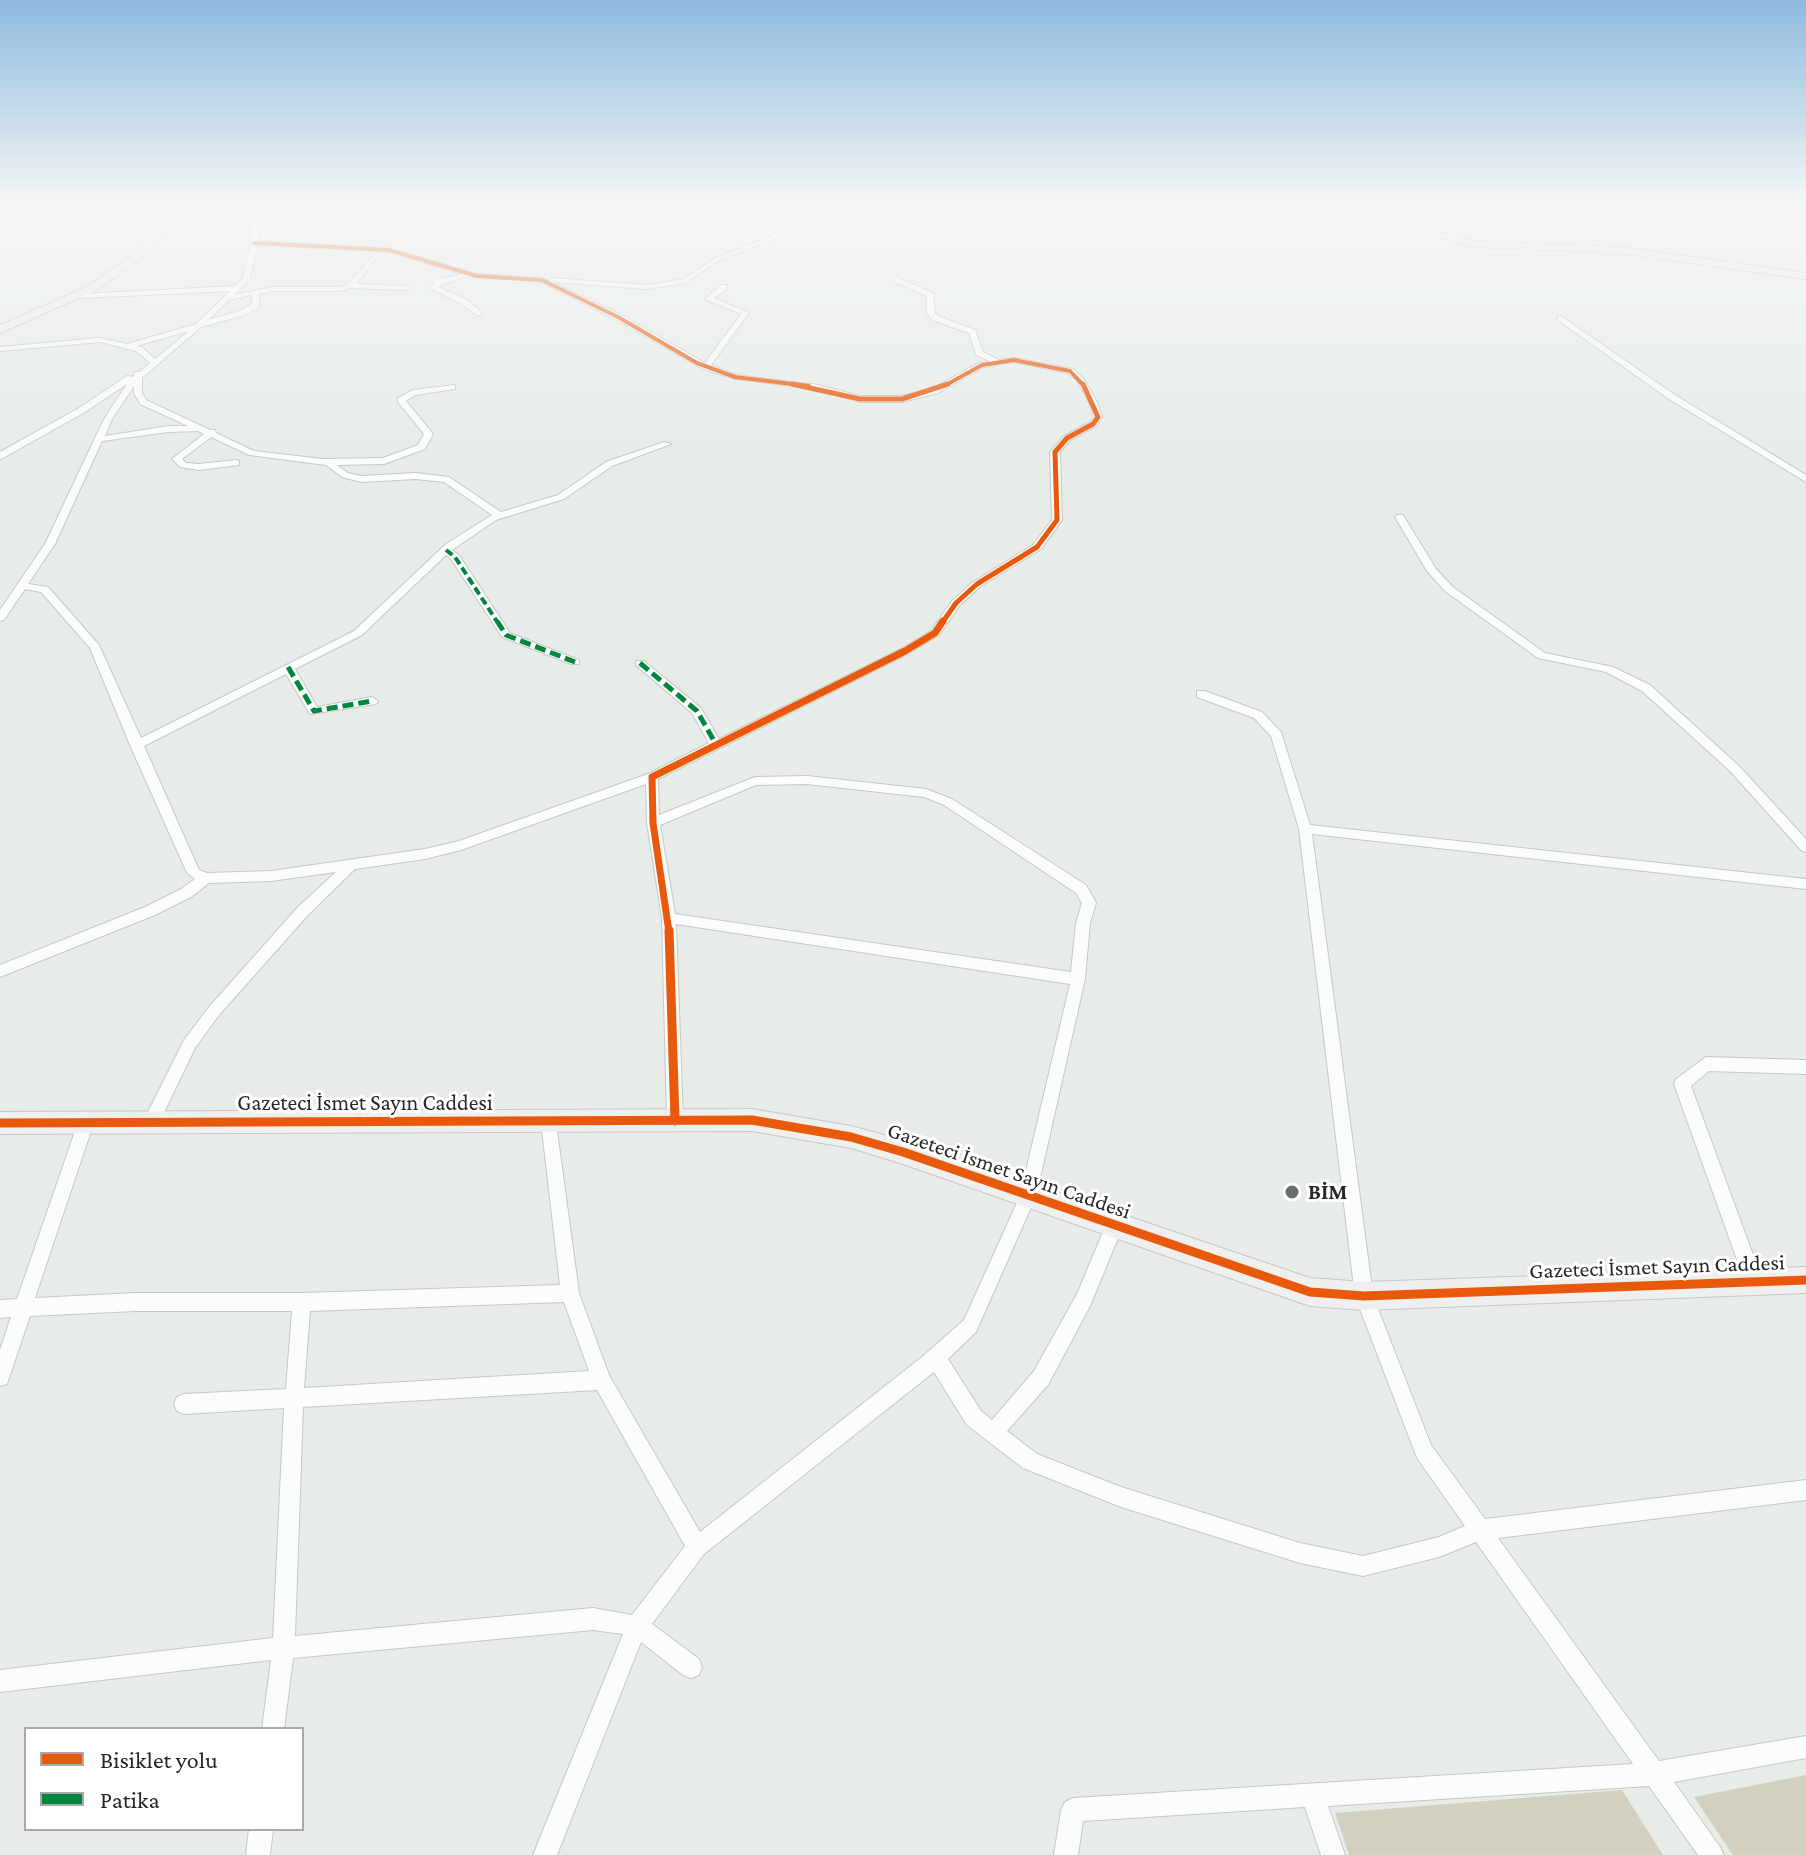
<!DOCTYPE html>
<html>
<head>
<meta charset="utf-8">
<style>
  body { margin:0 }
  #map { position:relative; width:1806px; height:1855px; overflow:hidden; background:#e7ece9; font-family:"Crimson Pro",serif }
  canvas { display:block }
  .legend { position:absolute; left:24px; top:1727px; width:280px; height:104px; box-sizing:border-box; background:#fff; border:2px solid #a8a9a8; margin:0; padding:10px 14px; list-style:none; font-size:24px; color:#252926 }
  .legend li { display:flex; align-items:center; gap:16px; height:40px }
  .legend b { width:40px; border:2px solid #a8a9a8 }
</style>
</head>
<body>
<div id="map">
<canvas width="1806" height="1855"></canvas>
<ul class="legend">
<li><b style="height:10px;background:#e8590c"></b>Bisiklet yolu</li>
<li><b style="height:10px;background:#00873e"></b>Patika</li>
</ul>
</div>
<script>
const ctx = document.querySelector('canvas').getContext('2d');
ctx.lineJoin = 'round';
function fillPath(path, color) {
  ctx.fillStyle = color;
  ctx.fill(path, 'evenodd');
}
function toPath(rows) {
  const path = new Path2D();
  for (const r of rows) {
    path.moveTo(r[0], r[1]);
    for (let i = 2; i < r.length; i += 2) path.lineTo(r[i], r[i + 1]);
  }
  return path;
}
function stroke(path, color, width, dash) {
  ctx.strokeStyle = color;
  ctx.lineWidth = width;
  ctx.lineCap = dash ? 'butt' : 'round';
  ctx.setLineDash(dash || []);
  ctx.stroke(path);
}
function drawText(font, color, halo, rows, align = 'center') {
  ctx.font = font + ' "Crimson Pro",serif';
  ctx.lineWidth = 6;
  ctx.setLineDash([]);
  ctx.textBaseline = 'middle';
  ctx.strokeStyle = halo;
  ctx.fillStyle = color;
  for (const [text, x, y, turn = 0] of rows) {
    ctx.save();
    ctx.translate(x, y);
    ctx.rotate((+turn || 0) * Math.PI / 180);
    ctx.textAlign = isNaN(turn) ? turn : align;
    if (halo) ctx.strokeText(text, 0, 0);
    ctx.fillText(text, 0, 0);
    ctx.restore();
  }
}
fillPath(toPath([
  [1806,1775,1806,1855,1733,1855,1694,1797],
  [1622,1790,1663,1855,1349,1855,1335,1813]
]), '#d4d0c0');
const street = toPath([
  [42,202,51,202,60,206,105,202,60,210,0,230,0,226,53,208,42,202],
  [238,202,248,202,258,210,258,241,389,248,477,274,542,278,549,281,552,278,647,285,683,279,714,259,850,205,722,211,654,202,722,207,877,202,859,205,718,261,685,283,647,289,552,282,621,315,705,363,741,314,705,299,721,285,727,285,727,289,714,298,749,313,711,365,736,375,818,385,860,396,902,396,932,389,979,363,990,361,976,355,969,333,932,320,927,313,926,296,893,281,896,277,933,293,935,313,938,316,975,330,983,352,999,360,1014,358,1073,369,1084,379,1097,402,1102,417,1096,426,1070,440,1060,452,1062,520,1041,549,981,586,960,605,939,635,909,653,658,779,659,815,755,777,807,776,926,789,952,799,1086,885,1094,899,1096,903,1090,923,1085,979,1036,1196,976,1332,948,1359,981,1411,992,1420,1034,1371,1077,1294,1108,1220,1114,1218,1120,1220,1123,1226,1090,1306,1048,1385,1007,1431,1037,1454,1121,1487,1300,1543,1363,1556,1439,1537,1465,1526,1417,1458,1355,1296,1299,829,1271,736,1254,718,1197,697,1197,691,1205,691,1262,712,1281,732,1310,825,1806,879,1806,889,1312,834,1373,1296,1431,1445,1485,1519,1806,1480,1806,1500,1498,1538,1659,1761,1806,1736,1806,1758,1674,1782,1720,1847,1724,1855,1698,1855,1649,1786,1328,1806,1345,1855,1321,1855,1305,1807,1083,1821,1078,1855,1054,1855,1061,1810,1065,1802,1073,1798,1633,1764,1476,1542,1439,1557,1363,1576,1300,1563,1121,1507,1023,1468,967,1425,934,1372,704,1554,652,1624,699,1659,702,1667,699,1675,691,1678,683,1675,641,1642,557,1855,533,1855,623,1634,593,1630,293,1658,284,1729,262,1729,271,1660,0,1692,0,1670,273,1638,284,1408,184,1414,177,1411,174,1404,177,1397,184,1394,286,1389,292,1311,135,1311,30,1316,7,1384,0,1386,0,1350,11,1317,0,1318,0,1300,17,1299,80,1117,86,1115,92,1117,94,1122,35,1298,135,1293,302,1293,560,1285,541,1121,543,1116,549,1114,555,1116,579,1293,609,1375,700,1532,922,1357,964,1320,1020,1196,1070,984,676,924,683,1121,681,1126,675,1128,669,1126,667,1121,662,918,647,823,646,784,461,850,425,859,355,869,308,915,219,1015,195,1048,157,1127,151,1129,145,1127,143,1122,184,1040,209,1007,298,907,336,872,271,881,209,883,191,897,155,915,0,977,0,965,145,907,181,889,195,879,187,873,130,745,90,648,41,592,25,589,4,620,0,621,0,610,45,544,104,419,127,384,85,412,3,458,0,459,0,452,79,408,127,376,133,377,135,372,139,372,150,363,136,351,100,342,0,351,0,347,100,338,127,344,196,324,230,291,80,298,76,296,80,294,235,286,243,278,251,245,252,211,243,205,180,217,177,215,238,202],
  [257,245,389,252,462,274,436,280,430,288,461,304,478,316,482,314,481,312,467,300,438,287,442,284,470,276,541,282,615,319,703,369,735,379,817,389,860,402,902,402,938,393,984,367,1014,362,1067,373,1077,380,1089,402,1094,417,1090,422,1064,436,1050,452,1052,520,1033,545,973,582,952,601,931,631,901,649,719,739,701,708,644,661,636,661,636,665,692,713,709,743,648,774,459,841,425,849,271,871,207,873,199,870,144,746,286,674,310,714,376,704,378,701,372,697,317,707,295,669,362,635,446,555,451,559,502,637,571,664,579,664,579,660,510,633,459,555,452,550,496,520,564,499,612,466,671,444,664,442,606,462,558,495,501,512,449,477,416,473,361,476,348,473,337,465,384,464,425,449,433,434,406,401,415,395,455,389,455,385,413,390,398,398,398,402,424,434,418,445,383,458,323,459,254,451,216,433,215,430,210,430,146,400,142,393,142,378,201,327,245,315,259,307,259,294,273,291,340,291,351,288,407,290,411,288,407,286,356,284,378,256,375,254,348,284,340,287,273,287,234,295,250,279,257,245],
  [252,295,252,304,239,311,208,320,229,300,252,295],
  [189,331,155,359,142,347,136,346,189,331],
  [134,386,134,393,140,404,188,426,169,426,105,436,112,419,134,386],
  [198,431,204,434,172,459,180,467,199,470,239,465,239,461,236,460,199,464,186,463,182,459,211,437,249,455,326,465,342,477,361,482,416,479,444,482,492,515,446,544,354,631,141,738,99,645,48,587,28,584,55,544,102,441,169,432,198,431],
  [807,784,924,797,944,805,1076,893,1082,903,1076,923,1071,972,675,914,660,825,756,785,807,784],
  [564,1302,589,1371,304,1388,310,1311,564,1302],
  [597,1390,685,1546,632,1615,593,1608,295,1636,303,1407,597,1390],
  [1561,316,1675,395,1806,475,1806,482,1669,399,1558,320,1557,318,1561,316],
  [1397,515,1403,515,1436,569,1453,587,1545,653,1613,667,1650,685,1739,766,1806,839,1806,852,1801,850,1731,772,1642,691,1606,672,1538,658,1445,591,1427,571,1395,517,1397,515],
  [1706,1057,1806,1060,1806,1074,1709,1071,1691,1086,1763,1282,1760,1288,1754,1291,1748,1288,1745,1282,1674,1084,1676,1079,1706,1057],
  [249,1829,273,1829,270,1855,246,1855,249,1829]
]);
const secondary = toPath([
  [189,202,200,202,142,258,95,291,0,333,0,325,87,287,134,254,189,202],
  [1227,202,1251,202,1420,226,1474,241,1620,247,1806,273,1806,279,1620,253,1474,247,1419,232,1330,222,1227,202],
  [1779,202,1791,202,1806,214,1806,222,1779,202],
  [752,1109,851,1126,903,1140,1310,1278,1364,1282,1806,1267,1806,1293,1364,1310,1310,1306,903,1164,851,1148,752,1131,0,1134,0,1112,752,1109]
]);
stroke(street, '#c4c8c5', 2);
stroke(secondary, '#c4c8c5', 2);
fillPath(street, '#fbfcfc');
fillPath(secondary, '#eff0ed');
stroke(toPath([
  [446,550,455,557,498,623]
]), '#00873e', 4, [8, 4]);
stroke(toPath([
  [497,621,506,635,575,662],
  [640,663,697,711,717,746],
  [288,667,314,711,372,701]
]), '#00873e', 5, [11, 5]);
stroke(toPath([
  [254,243,389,250,477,276,542,280,618,317,697,363,735,377,809,386],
  [944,386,982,365,1014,360,1070,371,1084,386]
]), '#e8590c', 4);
stroke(toPath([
  [792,384,860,399,902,399,948,384],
  [942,623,956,603,977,584,1037,547,1057,520,1055,452,1067,438,1093,424,1098,417,1083,384]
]), '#e8590c', 5);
stroke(toPath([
  [669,932,653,823,652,777,905,651,935,633,943,621]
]), '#e8590c', 7);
stroke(toPath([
  [669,930,675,1121],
  [0,1123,752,1120,851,1137,903,1152,1310,1292,1364,1296,1806,1280]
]), '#e8590c', 9);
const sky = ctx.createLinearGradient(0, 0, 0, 462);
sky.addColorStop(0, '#8dbade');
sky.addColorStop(0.44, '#f4f6f5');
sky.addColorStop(1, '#f4f6f500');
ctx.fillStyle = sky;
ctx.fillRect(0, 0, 1806, 462);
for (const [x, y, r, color] of [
  [1292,1192,8,"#696d6a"]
]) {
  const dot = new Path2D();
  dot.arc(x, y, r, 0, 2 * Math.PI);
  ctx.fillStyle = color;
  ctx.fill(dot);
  stroke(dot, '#fff', 3);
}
drawText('22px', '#252926', '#fff', [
  ["Gazeteci İsmet Sayın Caddesi",365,1103],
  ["Gazeteci İsmet Sayın Caddesi",1009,1171,19],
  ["Gazeteci İsmet Sayın Caddesi",1657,1267,-2]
]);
drawText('bold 22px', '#252926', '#fff', [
  ["BİM",1308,1192]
], 'left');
</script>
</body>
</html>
